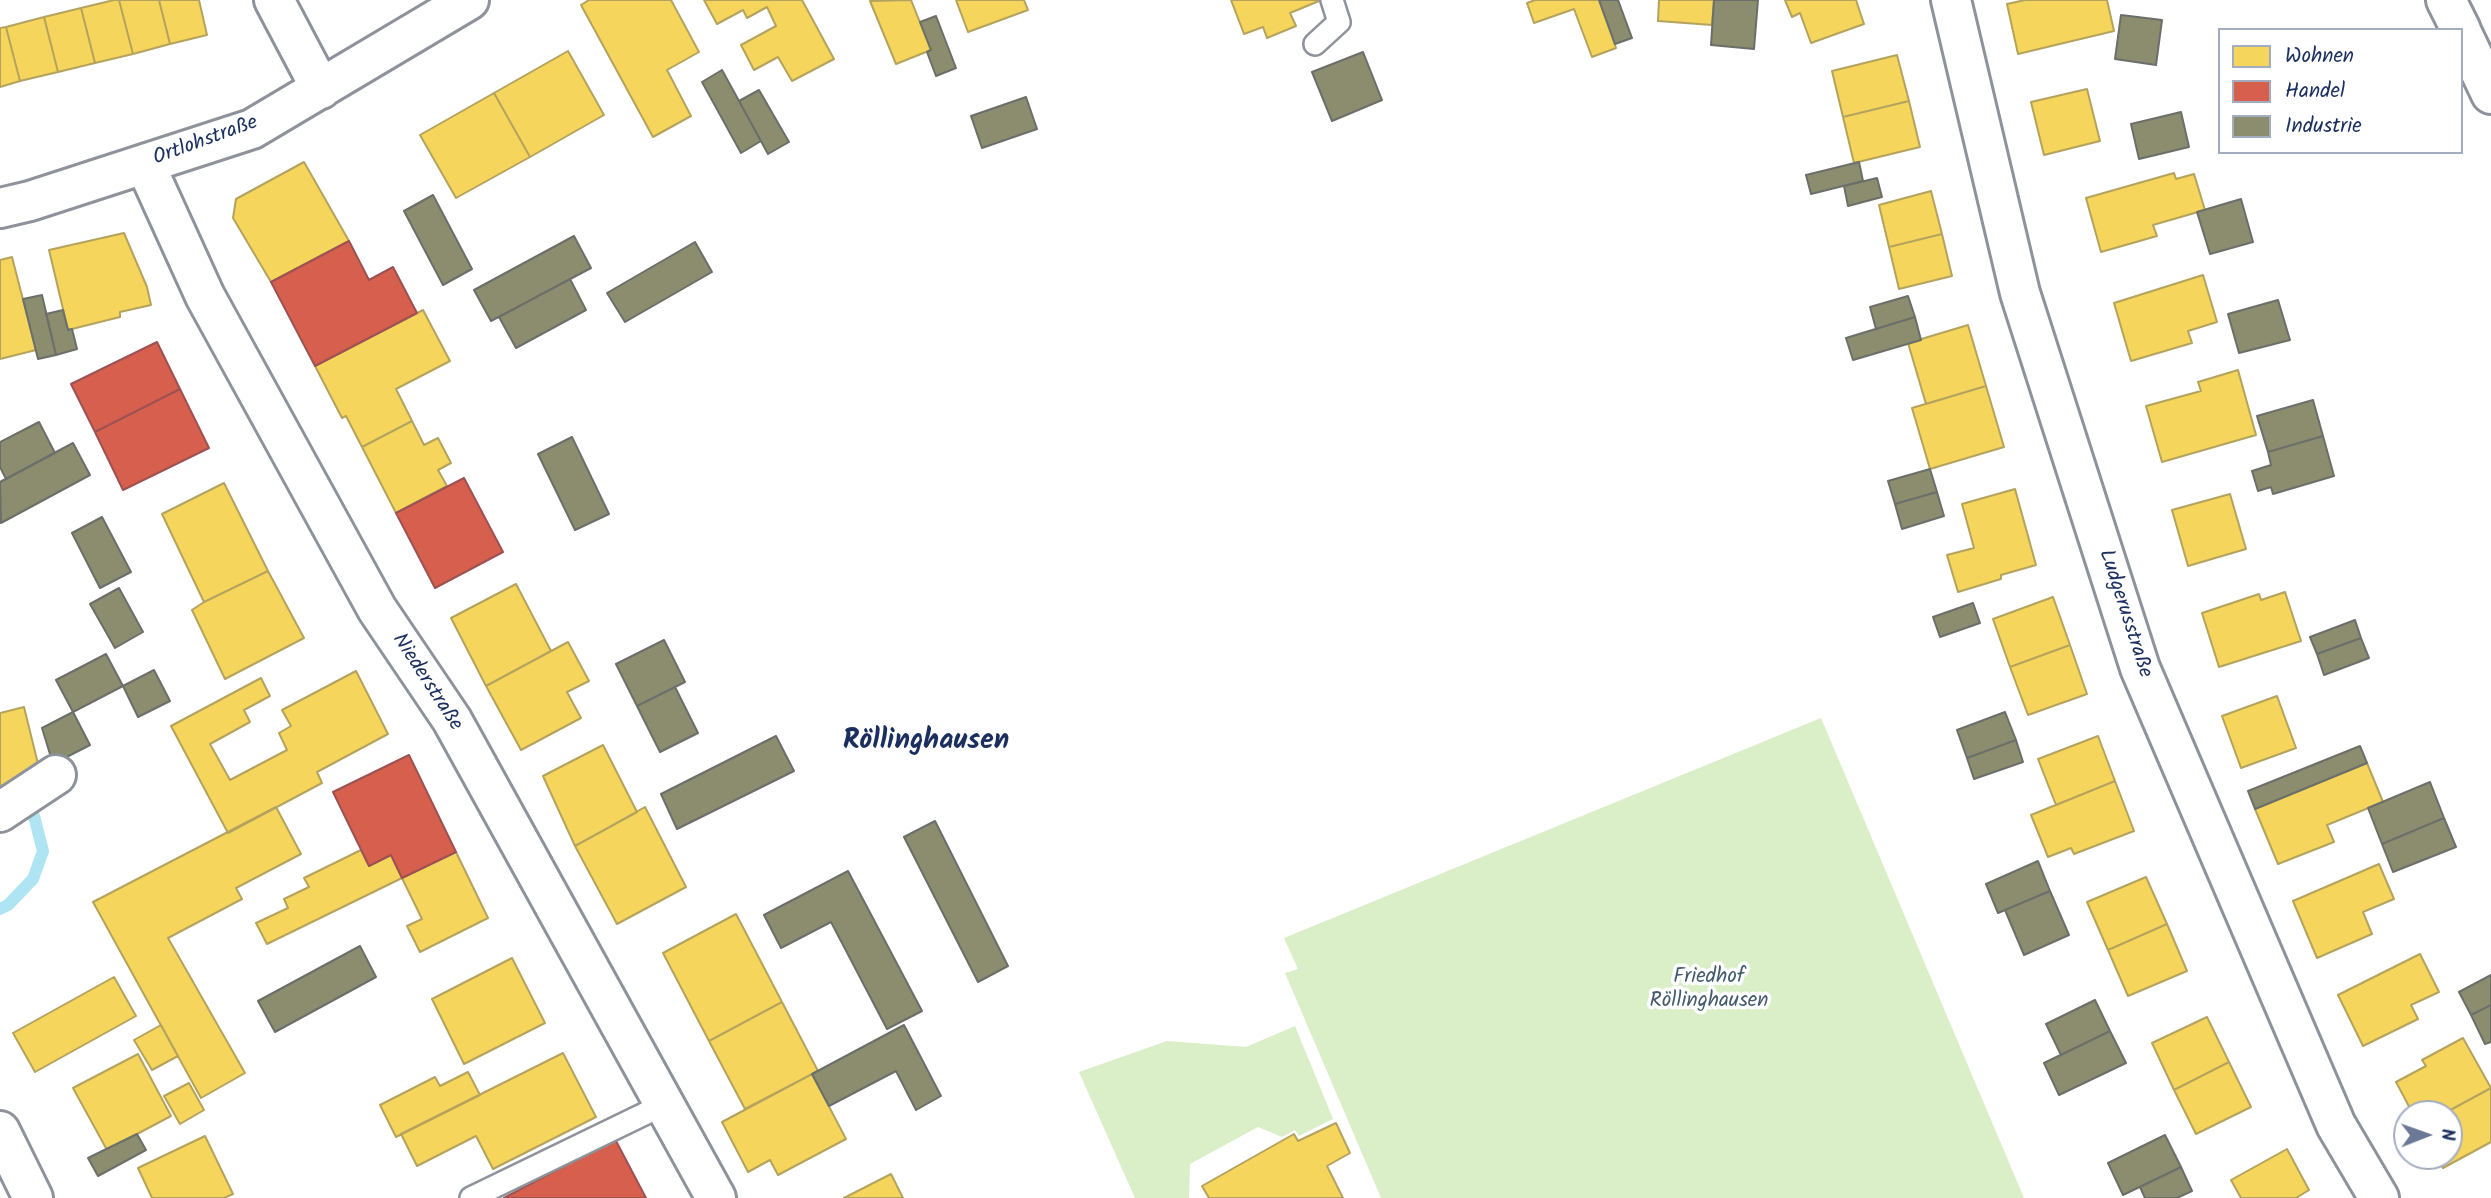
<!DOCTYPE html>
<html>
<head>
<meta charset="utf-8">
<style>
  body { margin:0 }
  #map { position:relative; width:2491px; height:1198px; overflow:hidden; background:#fff; font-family:Kalam,sans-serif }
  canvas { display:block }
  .legend { position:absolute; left:2218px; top:28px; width:245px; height:126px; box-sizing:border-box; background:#fff; border:2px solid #a4acbf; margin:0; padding:9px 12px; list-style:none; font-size:21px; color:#1b2f5e }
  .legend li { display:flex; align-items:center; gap:14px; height:35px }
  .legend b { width:35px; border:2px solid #a4acbf }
  .north { position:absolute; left:2393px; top:1100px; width:70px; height:70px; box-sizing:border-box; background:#fff; border:2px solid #a4acbf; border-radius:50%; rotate:89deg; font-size:19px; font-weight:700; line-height:28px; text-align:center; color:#1b2f5e }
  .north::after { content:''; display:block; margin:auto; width:24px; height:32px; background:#6b7896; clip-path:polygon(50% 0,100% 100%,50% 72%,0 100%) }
</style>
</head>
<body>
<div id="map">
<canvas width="2491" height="1198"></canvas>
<ul class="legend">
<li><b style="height:19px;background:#f6d55c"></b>Wohnen</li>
<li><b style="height:19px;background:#d6604d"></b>Handel</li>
<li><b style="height:19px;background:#8c8c6e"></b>Industrie</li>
</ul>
<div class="north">N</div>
</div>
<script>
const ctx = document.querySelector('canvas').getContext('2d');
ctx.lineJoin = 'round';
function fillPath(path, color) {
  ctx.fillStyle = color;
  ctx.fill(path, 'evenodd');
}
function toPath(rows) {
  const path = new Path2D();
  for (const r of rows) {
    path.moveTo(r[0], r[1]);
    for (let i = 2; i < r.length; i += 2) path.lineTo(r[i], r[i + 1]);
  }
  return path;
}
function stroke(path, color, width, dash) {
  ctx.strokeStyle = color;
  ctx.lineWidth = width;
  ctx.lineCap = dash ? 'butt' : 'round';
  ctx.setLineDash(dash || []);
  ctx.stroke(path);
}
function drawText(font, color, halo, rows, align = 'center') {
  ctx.font = font + ' Kalam,sans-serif';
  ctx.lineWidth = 7;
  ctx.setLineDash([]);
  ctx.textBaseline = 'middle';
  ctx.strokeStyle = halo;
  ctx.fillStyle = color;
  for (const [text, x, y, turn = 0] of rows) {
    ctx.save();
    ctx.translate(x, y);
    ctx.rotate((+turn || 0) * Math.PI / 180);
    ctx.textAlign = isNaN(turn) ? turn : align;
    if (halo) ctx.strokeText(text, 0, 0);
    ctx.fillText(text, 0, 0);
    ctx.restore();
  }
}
fillPath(toPath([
  [1821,718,2024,1198,1381,1198,1285,973,1298,969,1284,938],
  [1295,1026,1333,1119,1299,1136,1295,1130,1282,1137,1258,1127,1190,1164,1189,1198,1135,1198,1079,1072,1167,1041,1246,1047]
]), '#daeec7');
const homes = toPath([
  [114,0,119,0,133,54,95,63,81,8,114,0],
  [119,0,159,0,170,44,133,54,119,0],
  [159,0,199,0,207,35,170,44,159,0],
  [589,0,671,0,699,52,667,70,691,116,653,137,581,5,589,0],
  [704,0,802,0,834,59,792,81,778,57,754,70,741,45,776,26,767,7,747,18,743,10,717,24,704,0],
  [911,0,931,50,896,64,870,1,911,0],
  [956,0,1024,0,1028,10,968,32,956,0],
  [1231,0,1319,0,1319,1,1290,13,1296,26,1267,38,1263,27,1244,34,1231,0],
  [1535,0,1599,0,1616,48,1592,57,1574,9,1534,23,1527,3,1535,0],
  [1659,0,1714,0,1712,25,1658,21,1659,0],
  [1785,0,1856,0,1864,24,1811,43,1800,13,1792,17,1785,0],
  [2025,0,2107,0,2114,31,2018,54,2007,4,2025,0],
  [81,8,95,63,58,72,44,17,81,8],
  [44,17,58,72,20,81,6,27,44,17],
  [6,27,20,81,0,87,0,28,6,27],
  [568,51,604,115,530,157,494,93,568,51],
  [1897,55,1909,101,1843,117,1832,71,1897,55],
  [2087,89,2100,141,2044,155,2031,102,2087,89],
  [494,93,530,157,456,198,420,135,494,93],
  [1909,101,1920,147,1854,163,1843,117,1909,101],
  [304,162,349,241,271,282,233,218,236,199,304,162],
  [2174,173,2176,179,2194,174,2205,210,2153,225,2157,236,2101,252,2086,198,2174,173],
  [1931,191,1942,234,1889,247,1879,205,1931,191],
  [124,233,147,287,151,305,120,312,120,317,68,330,49,250,124,233],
  [1942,234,1952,276,1899,289,1889,247,1942,234],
  [12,257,36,350,0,359,0,260,12,257],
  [2203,275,2217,322,2188,331,2192,343,2131,361,2114,303,2203,275],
  [423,310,450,361,396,389,412,421,362,447,346,416,342,418,315,366,423,310],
  [1968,325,1986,386,1926,404,1908,343,1968,325],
  [2238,370,2256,435,2162,462,2146,406,2201,391,2198,382,2238,370],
  [1986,386,2004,447,1930,469,1912,408,1986,386],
  [412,421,424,445,438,438,451,463,438,470,447,486,396,513,362,447,412,421],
  [224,483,268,571,204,602,162,514,224,483],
  [2015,489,2036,565,2001,575,2001,579,1958,592,1947,555,1974,548,1962,504,2015,489],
  [2230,494,2246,549,2188,566,2172,510,2230,494],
  [268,571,304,638,225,679,192,610,204,602,268,571],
  [516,584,551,651,486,686,451,618,516,584],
  [2285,592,2301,641,2219,667,2202,613,2259,594,2261,600,2285,592],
  [2053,597,2070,645,2010,667,1993,619,2053,597],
  [568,642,589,681,567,692,581,718,521,750,486,686,568,642],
  [2070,645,2087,694,2028,715,2010,667,2070,645],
  [356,671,388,734,317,772,322,783,228,833,171,726,261,678,270,696,244,710,250,722,210,744,230,780,287,750,279,733,291,726,282,710,356,671],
  [2277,696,2296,748,2241,768,2222,716,2277,696],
  [24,707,41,776,0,786,0,713,24,707],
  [2098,736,2115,781,2056,805,2038,759,2098,736],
  [603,745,637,812,575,846,543,776,603,745],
  [2367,763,2383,802,2327,825,2334,842,2278,864,2255,809,2367,763],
  [2115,781,2134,831,2074,854,2071,848,2048,857,2031,815,2115,781],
  [276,807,301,854,236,888,242,899,168,938,245,1073,201,1098,93,902,276,807],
  [645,807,686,887,617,924,575,846,645,807],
  [361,850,369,866,391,855,402,878,267,944,256,923,288,908,284,899,309,887,304,878,361,850],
  [456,852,488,918,420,952,407,926,422,919,402,878,456,852],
  [2379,864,2394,899,2363,912,2372,934,2317,958,2293,901,2379,864],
  [2146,877,2167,924,2108,950,2087,902,2146,877],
  [736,914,782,1002,709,1041,663,953,736,914],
  [2167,924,2187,971,2128,996,2108,950,2167,924],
  [2420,954,2439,992,2411,1005,2418,1019,2363,1046,2338,995,2420,954],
  [512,958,545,1023,464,1064,432,999,512,958],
  [114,977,136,1016,35,1072,13,1033,114,977],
  [782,1002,818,1071,745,1109,709,1041,782,1002],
  [2207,1017,2229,1062,2174,1090,2152,1043,2207,1017],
  [161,1025,178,1056,152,1070,134,1040,161,1025],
  [2463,1038,2491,1088,2443,1114,2413,1114,2396,1082,2426,1066,2422,1060,2463,1038],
  [563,1053,596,1117,493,1169,476,1136,417,1166,401,1134,563,1053],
  [138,1054,171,1116,107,1150,73,1088,138,1054],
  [2229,1062,2251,1107,2196,1134,2174,1090,2229,1062],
  [468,1072,480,1095,396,1137,380,1105,435,1077,440,1086,468,1072],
  [812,1074,846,1139,778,1175,770,1160,748,1172,722,1122,812,1074],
  [189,1083,204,1110,180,1124,164,1096,189,1083],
  [2491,1088,2491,1142,2443,1168,2436,1156,2449,1156,2449,1114,2443,1114,2491,1088],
  [1336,1123,1350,1153,1327,1166,1343,1198,1209,1198,1202,1186,1294,1134,1298,1141,1336,1123],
  [205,1136,233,1194,224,1198,152,1198,138,1168,205,1136],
  [2287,1149,2309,1190,2296,1198,2241,1198,2231,1180,2287,1149],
  [891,1174,903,1198,844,1198,891,1174]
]);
fillPath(homes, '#f6d55c');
stroke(homes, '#b4a35d', 2);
const shops = toPath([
  [349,241,369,280,393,267,417,313,315,366,271,282,349,241],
  [157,342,180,389,95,432,71,384,157,342],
  [180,389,209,448,123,490,95,432,180,389],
  [464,478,503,552,435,588,396,513,464,478],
  [409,755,456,852,402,878,391,855,369,866,333,792,409,755],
  [615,1139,646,1198,504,1198,615,1139]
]);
fillPath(shops, '#d6604d');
stroke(shops, '#9e5152', 2);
const industry = toPath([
  [1599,0,1618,0,1632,38,1615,44,1599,0],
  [1714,0,1758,0,1754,49,1711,45,1714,0],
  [2121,15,2162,20,2156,65,2115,59,2121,15],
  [936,16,956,68,936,76,927,52,931,50,920,22,936,16],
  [1363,52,1382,100,1332,121,1312,72,1363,52],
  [722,70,761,141,741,153,702,82,722,70],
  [759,90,789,142,768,154,739,101,759,90],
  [1026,97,1037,129,982,148,971,116,1026,97],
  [2181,112,2189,147,2139,159,2131,124,2181,112],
  [1859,162,1863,181,1811,194,1806,175,1859,162],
  [1877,178,1882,197,1848,206,1844,186,1877,178],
  [433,195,472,269,443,285,404,211,433,195],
  [2241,199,2253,242,2210,254,2197,212,2241,199],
  [574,236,591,268,491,321,474,290,574,236],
  [695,242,712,272,625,322,607,293,695,242],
  [570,279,586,310,516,348,499,317,570,279],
  [42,295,56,355,38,359,23,299,42,295],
  [1908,296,1915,317,1876,329,1870,307,1908,296],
  [2278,300,2290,340,2239,353,2228,314,2278,300],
  [63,310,68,330,72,329,77,349,56,355,46,314,63,310],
  [1915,317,1921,340,1853,360,1846,338,1915,317],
  [2313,400,2323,436,2268,452,2257,416,2313,400],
  [39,422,55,453,6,479,0,467,0,442,39,422],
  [2323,436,2334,476,2273,494,2271,487,2258,491,2252,471,2271,465,2268,452,2323,436],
  [572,437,609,514,575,530,538,454,572,437],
  [73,443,90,475,1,523,0,482,73,443],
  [1930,469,1937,492,1895,504,1888,481,1930,469],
  [1937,492,1944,516,1902,529,1895,504,1937,492],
  [102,517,131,572,100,588,72,533,102,517],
  [119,588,143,632,115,648,90,604,119,588],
  [1973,603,1980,623,1940,637,1933,617,1973,603],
  [2355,620,2361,638,2317,654,2310,637,2355,620],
  [2361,638,2369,658,2324,675,2317,654,2361,638],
  [664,640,685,682,637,706,616,664,664,640],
  [106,654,123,686,73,712,56,680,106,654],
  [154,670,170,701,138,717,123,686,154,670],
  [675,687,698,733,660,752,637,706,675,687],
  [73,712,90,745,53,764,42,728,73,712],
  [2005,712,2016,740,1967,758,1957,730,2005,712],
  [776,736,794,771,677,829,661,794,776,736],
  [2016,740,2023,762,1974,779,1967,758,2016,740],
  [2360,746,2367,763,2255,809,2248,791,2360,746],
  [2430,782,2444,818,2382,844,2368,808,2430,782],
  [2444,818,2456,847,2393,872,2382,844,2444,818],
  [935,821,1008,966,978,982,904,837,935,821],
  [2038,861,2050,891,1998,913,1986,884,2038,861],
  [848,871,922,1011,887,1029,831,922,781,948,764,915,848,871],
  [2050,891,2069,935,2024,955,2005,910,2050,891],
  [360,946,376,977,275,1032,258,1001,360,946],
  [2491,975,2491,1005,2471,1015,2459,992,2491,975],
  [2095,1000,2110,1031,2061,1055,2046,1024,2095,1000],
  [2491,1005,2491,1042,2485,1044,2471,1015,2491,1005],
  [904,1025,941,1096,916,1110,896,1071,829,1106,812,1074,904,1025],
  [2110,1031,2126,1063,2059,1095,2044,1063,2110,1031],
  [137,1134,146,1150,98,1176,88,1158,137,1134],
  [2165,1135,2181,1167,2123,1195,2108,1163,2165,1135],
  [2181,1167,2192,1191,2177,1198,2145,1198,2140,1187,2181,1167]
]);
fillPath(industry, '#8c8c6e');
stroke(industry, '#6a7069', 2);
stroke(toPath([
  [0,909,8,905,33,879,43,851,34,816]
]), '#afe5f2', 12);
const lane = toPath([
  [1315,44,1339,22,1332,0],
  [471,1198,665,1104]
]);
const street = toPath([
  [274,0,321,89],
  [1951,0,2020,293,2140,668,2336,1125,2379,1198],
  [145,164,205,296,377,609,452,720,716,1198],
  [0,208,30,201,252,129,469,0],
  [0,812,56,775],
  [0,1131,33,1198]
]);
const highway = toPath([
  [2446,0,2461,30],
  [2461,31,2491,94]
]);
stroke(lane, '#8e929a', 26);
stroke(street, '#8e929a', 44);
stroke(highway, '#8e929a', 44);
stroke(lane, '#fff', 21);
stroke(street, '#fff', 38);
stroke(highway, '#fff', 38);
drawText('21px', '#1b2f5e', '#fff', [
  ["Ortlohstraße",206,142,-20],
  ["Ludgerusstraße",2124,614,72],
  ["Niederstraße",426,683,57]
]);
drawText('21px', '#435b6d', '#fff', [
  ["Friedhof",1709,978],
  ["Röllinghausen",1709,1002]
]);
drawText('bold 28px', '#1b2f5e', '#fff', [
  ["Röllinghausen",926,743]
]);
</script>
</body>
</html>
